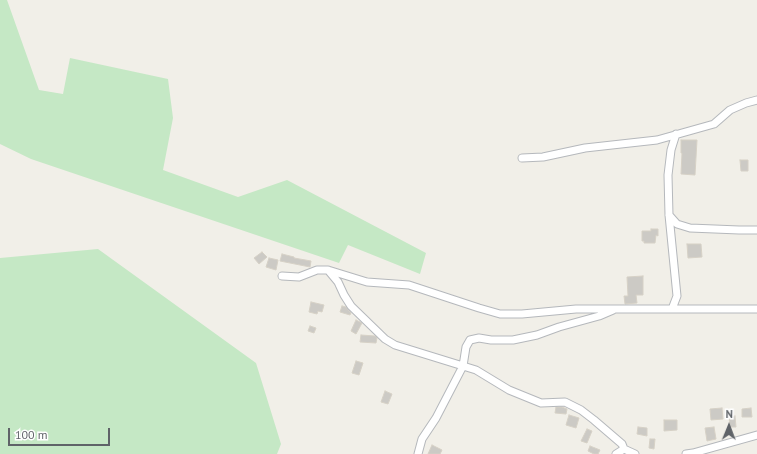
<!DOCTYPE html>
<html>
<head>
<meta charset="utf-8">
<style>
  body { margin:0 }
  #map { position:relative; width:757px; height:454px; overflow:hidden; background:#f1efe8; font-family:"PT Sans",sans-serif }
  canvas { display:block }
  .north { position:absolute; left:709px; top:406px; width:40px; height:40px; -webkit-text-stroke:3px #fff; paint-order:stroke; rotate:1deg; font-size:11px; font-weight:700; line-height:16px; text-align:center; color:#5f6368 }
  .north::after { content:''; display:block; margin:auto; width:14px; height:18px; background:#5f6368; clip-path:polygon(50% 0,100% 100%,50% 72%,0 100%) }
  .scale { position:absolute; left:8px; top:428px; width:102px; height:18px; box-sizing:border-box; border:2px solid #5f6368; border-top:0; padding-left:5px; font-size:12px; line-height:14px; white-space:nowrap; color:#5f6368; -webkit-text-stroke:3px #fff; paint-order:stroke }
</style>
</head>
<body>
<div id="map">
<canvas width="757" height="454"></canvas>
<div class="north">N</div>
<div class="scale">100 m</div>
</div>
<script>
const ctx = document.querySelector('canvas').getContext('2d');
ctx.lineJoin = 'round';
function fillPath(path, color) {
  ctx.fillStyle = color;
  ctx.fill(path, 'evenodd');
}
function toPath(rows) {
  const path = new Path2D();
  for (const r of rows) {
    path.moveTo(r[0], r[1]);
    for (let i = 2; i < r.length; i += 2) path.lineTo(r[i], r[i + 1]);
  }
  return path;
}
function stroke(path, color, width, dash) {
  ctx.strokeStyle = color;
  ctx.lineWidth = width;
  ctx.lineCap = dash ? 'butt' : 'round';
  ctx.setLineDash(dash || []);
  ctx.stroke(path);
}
fillPath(toPath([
  [0,0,7,0,39,90,63,94,70,58,168,79,173,118,163,170,238,197,287,180,426,253,420,274,348,245,339,263,31,159,0,144],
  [98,249,256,363,281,444,277,454,0,454,0,258]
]), '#c5e8c5');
const building = toPath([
  [681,140,697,140,695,175,681,174,682,153,681,153,681,140],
  [740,160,748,160,748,171,741,171,740,160],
  [651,229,658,229,658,236,656,235,655,243,644,243,644,241,642,241,642,231,651,231,651,229],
  [687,244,701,244,702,257,688,258,687,244],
  [262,252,267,257,259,264,254,258,262,252],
  [282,254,294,257,294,258,311,261,310,267,280,261,282,254],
  [269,258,278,260,276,270,266,267,269,258],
  [643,276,643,295,636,295,637,303,625,304,624,296,628,296,627,277,643,276],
  [311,302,324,305,322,312,318,311,317,314,309,312,311,302],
  [342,306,346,307,351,313,350,315,340,312,342,306],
  [356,320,362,323,356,334,351,331,356,320],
  [310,326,316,328,314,333,308,331,310,326],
  [361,335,375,336,377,338,376,343,360,342,361,335],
  [356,361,363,363,359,375,352,373,356,361],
  [385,391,392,394,388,404,381,402,385,391],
  [556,407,562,407,567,409,566,414,555,413,556,407],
  [722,408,723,419,711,420,710,409,722,408],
  [751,408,752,417,742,417,742,409,751,408],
  [569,415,579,418,576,428,566,425,569,415],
  [735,416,736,427,730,427,729,417,735,416],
  [664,420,677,420,677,430,664,431,664,420],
  [638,427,647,428,647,436,637,434,638,427],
  [714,427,716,439,707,441,705,428,714,427],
  [587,429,592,431,587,443,581,441,587,429],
  [650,439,655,439,654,449,649,448,650,439],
  [432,445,442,450,440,454,428,454,432,445],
  [590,446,600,450,598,454,594,454,588,451,590,446]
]);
fillPath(building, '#cccac5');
stroke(building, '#d6d1c6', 1);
const street = toPath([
  [522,158,543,157,585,148,657,140,714,124,730,110,746,103,757,100],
  [669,215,677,224,690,228,739,230,757,230],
  [282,276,299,277,317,270,328,270],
  [672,309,677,296,669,215,668,175,671,150,676,134],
  [418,454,422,439,436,418,463,366,466,347,470,340,479,338,491,340,513,340,537,335,559,327,599,316,613,310],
  [616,454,624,449],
  [635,454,624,449,622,444,594,420,581,410,565,402,541,403,509,390,476,370,395,345,385,339,351,306,344,295,338,282,328,270,367,282,409,285,479,308,500,314,522,314,576,309,757,309],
  [686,454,693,453,757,435]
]);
stroke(street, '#b5b8bc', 9);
stroke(street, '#fff', 7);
</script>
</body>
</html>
